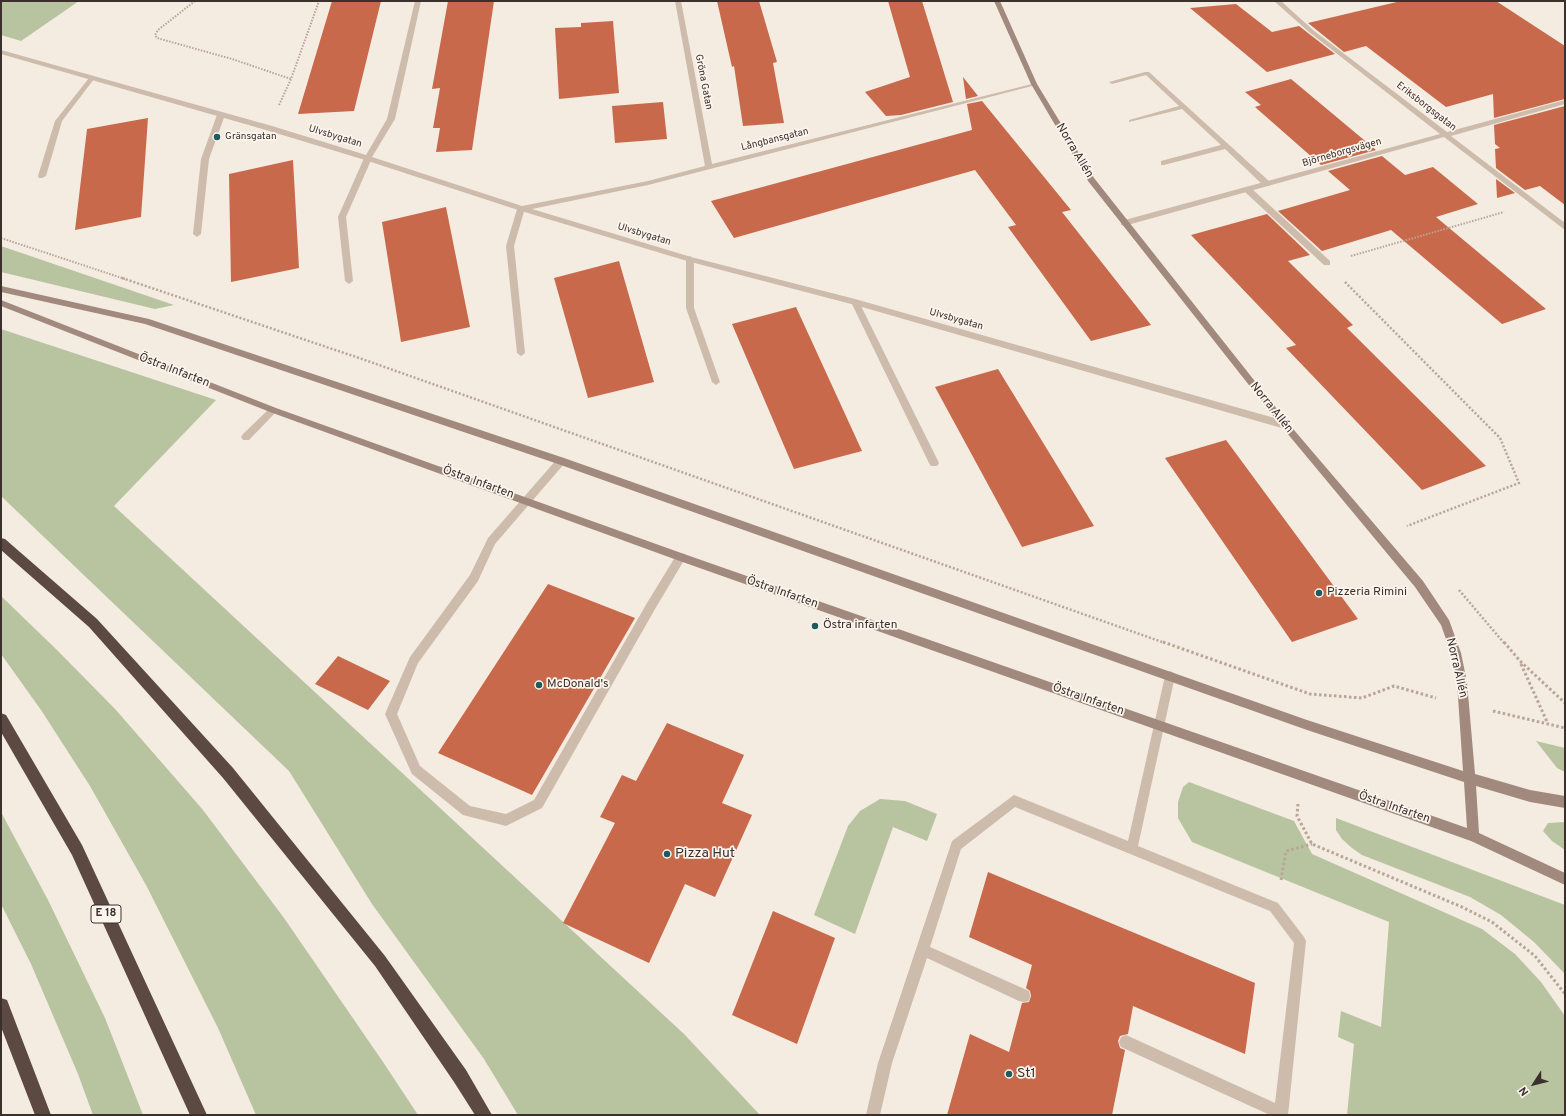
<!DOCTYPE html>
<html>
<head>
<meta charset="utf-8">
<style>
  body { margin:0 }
  #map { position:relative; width:1566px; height:1116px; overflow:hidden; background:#f4ebe1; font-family:Overpass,sans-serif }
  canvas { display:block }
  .frame { position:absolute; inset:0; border:2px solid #3b302b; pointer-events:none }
  .north { position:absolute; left:1514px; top:1064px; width:40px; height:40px; -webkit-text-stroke:3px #fbf5ee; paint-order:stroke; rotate:234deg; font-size:11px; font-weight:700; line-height:16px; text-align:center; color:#3b302b }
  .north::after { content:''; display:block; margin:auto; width:14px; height:18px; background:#3b302b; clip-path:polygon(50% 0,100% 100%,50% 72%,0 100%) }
</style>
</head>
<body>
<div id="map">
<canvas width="1566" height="1116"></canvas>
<div class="frame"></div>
<div class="north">N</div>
</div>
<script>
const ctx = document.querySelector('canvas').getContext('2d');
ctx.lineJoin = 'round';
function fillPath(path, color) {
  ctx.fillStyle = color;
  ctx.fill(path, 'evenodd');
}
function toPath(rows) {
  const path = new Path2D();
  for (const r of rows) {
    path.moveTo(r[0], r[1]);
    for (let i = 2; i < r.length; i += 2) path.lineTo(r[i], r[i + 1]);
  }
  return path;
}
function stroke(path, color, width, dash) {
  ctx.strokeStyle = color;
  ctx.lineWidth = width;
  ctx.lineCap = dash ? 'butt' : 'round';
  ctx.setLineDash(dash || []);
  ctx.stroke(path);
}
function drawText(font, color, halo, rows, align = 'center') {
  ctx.font = font + ' Overpass,sans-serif';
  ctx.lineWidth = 3.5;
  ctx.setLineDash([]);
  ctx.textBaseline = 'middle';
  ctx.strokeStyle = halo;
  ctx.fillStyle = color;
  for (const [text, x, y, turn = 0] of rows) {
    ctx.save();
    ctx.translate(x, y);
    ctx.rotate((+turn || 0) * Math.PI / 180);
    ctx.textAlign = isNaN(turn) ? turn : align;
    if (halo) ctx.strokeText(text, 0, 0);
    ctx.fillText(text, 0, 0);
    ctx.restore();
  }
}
fillPath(toPath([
  [1,1,79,1,21,41,1,35],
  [1,246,174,305,155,309,1,272],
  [1,329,216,400,114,506,684,1034,760,1115,518,1115,484,1059,372,904,289,771,1,496],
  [1,596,57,650,116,710,203,810,284,918,383,1062,418,1115,256,1115,218,1028,146,885,90,786,41,710,1,654],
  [1536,741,1565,748,1565,772,1557,768],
  [1189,782,1294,821,1312,854,1482,929,1515,954,1541,982,1565,1016,1565,1115,1347,1115,1354,1044,1338,1037,1341,1011,1381,1027,1389,922,1192,842,1178,818,1178,802,1183,787],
  [880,799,905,801,937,814,927,841,893,827,855,934,814,915,848,826,860,811],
  [1,812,48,900,105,1018,143,1115,93,1115,78,1074,31,964,1,904],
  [1336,818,1565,905,1565,974,1534,942,1501,915,1470,897,1362,855,1352,848,1342,839,1336,830],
  [1565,822,1565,850,1552,841,1543,831,1548,823]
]), '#b8c4a0');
fillPath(toPath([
  [332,1,381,1,354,111,298,114],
  [448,1,494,1,472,150,436,152,440,128,433,128,440,88,432,89],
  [717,1,759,1,777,62,773,63,784,123,743,126,734,66,732,67],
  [888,1,922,1,953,102,901,115,886,116,865,92,910,77],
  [1401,1,1496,1,1565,46,1565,99,1494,118,1493,94,1446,107,1366,46,1344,52,1308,23],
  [1236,4,1272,32,1299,26,1335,54,1267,72,1190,8],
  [613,21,619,93,559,99,555,28,581,27,581,23],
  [963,77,978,96,966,99],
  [1291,79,1376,150,1321,165,1255,107,1261,105,1245,92],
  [982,101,1071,210,1062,212,1151,325,1091,341,1008,227,1016,225,975,170,734,238,711,201,972,130,967,104],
  [663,102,667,139,615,143,612,106],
  [1565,106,1565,205,1540,186,1525,190,1496,168,1495,149,1500,148,1495,144,1494,125],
  [148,118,141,217,75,230,87,129],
  [1382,156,1405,175,1433,167,1478,204,1436,217,1546,309,1502,324,1391,230,1322,251,1278,211,1350,190,1328,171],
  [293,160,299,268,231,282,229,174],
  [1496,179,1515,193,1497,198],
  [446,207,470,327,401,342,382,222],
  [1267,214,1310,255,1288,261,1353,325,1347,328,1486,466,1422,490,1286,348,1296,345,1191,235],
  [619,261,654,382,588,398,554,278],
  [796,307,862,451,794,469,732,324],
  [998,369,1094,526,1022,547,935,387],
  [1226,440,1358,619,1292,642,1165,458],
  [548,584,635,618,532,795,438,753],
  [338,656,390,681,368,710,315,684],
  [667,723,744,755,722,803,752,815,715,897,685,884,649,963,563,923,615,823,600,817,622,775,636,781],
  [988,872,1255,983,1245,1054,1133,1006,1128,1034,1120,1036,1118,1041,1120,1048,1125,1050,1112,1115,947,1115,970,1034,1009,1052,1022,1003,1029,1002,1031,996,1030,991,1026,988,1032,965,969,937],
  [773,911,835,938,797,1044,732,1015]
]), '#c8694b');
stroke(toPath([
  [195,1,158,30,155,35,157,38,232,59,291,79],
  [279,105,291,79,319,1],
  [1,238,125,279],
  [1351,256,1504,212]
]), '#b9a596', 2, [1.5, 1.5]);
stroke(toPath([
  [122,278,362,359,1165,643],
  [1345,282,1500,438,1519,483,1407,526],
  [1459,590,1504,643]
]), '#b9a596', 2.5, [2, 2]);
stroke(toPath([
  [1163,642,1310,694,1362,698,1394,686,1436,698],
  [1504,642,1520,661,1565,703],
  [1521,664,1548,724],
  [1493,711,1565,728],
  [1298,804,1297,816,1312,844,1462,907,1492,922,1535,956,1565,994],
  [1281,880,1286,851,1312,844]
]), '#b9a596', 3, [2.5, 2.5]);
fillPath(toPath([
  [1145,72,1149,72,1270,182,1270,186,1264,186,1225,149,1164,165,1161,165,1161,161,1221,145,1182,109,1129,122,1129,120,1179,106,1146,75,1112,84,1109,82,1145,72],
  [89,78,94,79,62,121,46,176,42,178,39,178,38,176,55,121,89,78],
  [221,113,225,115,209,159,201,234,197,237,193,234,201,159,217,115,221,113],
  [365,156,368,156,372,158,346,217,353,281,349,284,345,281,338,217,365,156],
  [1245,188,1251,188,1330,261,1330,265,1324,265,1245,192,1245,188],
  [518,206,524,206,525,208,514,246,525,353,521,356,517,353,506,246,518,206],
  [690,256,694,259,694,308,720,382,716,385,712,382,686,308,686,259,690,256],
  [855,299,859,302,939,463,937,466,931,466,929,463,851,302,855,299],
  [273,407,277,410,276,412,249,440,243,440,241,437,243,434,270,408,273,407],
  [561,457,564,458,566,461,564,464,495,544,478,581,418,663,397,714,420,766,470,806,506,814,534,800,647,603,677,554,681,553,685,554,686,557,655,609,542,808,506,826,463,815,412,774,385,714,410,657,470,575,488,538,558,458,561,457],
  [1170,671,1174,673,1175,676,1138,846,1278,903,1304,937,1306,941,1288,1115,1270,1115,1121,1047,1119,1042,1121,1037,1126,1035,1275,1103,1294,943,1270,911,1015,807,961,849,930,947,1029,991,1030,996,1029,1001,1024,1002,1019,1001,927,958,892,1063,880,1115,866,1115,878,1063,952,841,1014,795,1128,841,1165,676,1166,673,1170,671]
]), '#cdbbac');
fillPath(toPath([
  [415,1,421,1,395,119,372,157,522,206,648,181,705,166,675,1,681,1,712,164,1036,83,1036,85,648,185,532,209,691,257,855,299,1285,421,1290,425,1285,429,855,305,687,261,518,210,365,160,266,130,1,54,1,50,272,126,366,155,387,119,415,1],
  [1274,1,1281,1,1313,30,1447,132,1565,100,1565,104,1451,136,1565,223,1565,230,1444,137,1124,226,1121,225,1121,221,1440,134,1309,32,1274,1]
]), '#cdbbac');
fillPath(toPath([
  [994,1,1000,1,1037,84,1094,178,1288,423,1423,581,1449,620,1461,653,1467,682,1475,774,1530,790,1565,796,1565,808,1530,802,1476,786,1479,833,1565,873,1565,885,1471,841,677,560,270,412,1,306,1,300,276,408,684,554,1467,828,1464,782,1307,730,558,464,145,324,1,292,1,286,149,319,564,458,1307,720,1463,771,1457,682,1451,653,1441,625,1415,587,1282,427,1088,181,1031,84,994,1]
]), '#a18a7d');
fillPath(toPath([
  [1,538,5,539,97,619,233,768,385,956,466,1070,492,1115,475,1115,454,1082,375,966,223,778,89,627,1,550,1,538],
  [1,713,6,715,82,845,207,1115,190,1115,72,855,1,732,1,713],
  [1,998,7,1000,51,1115,35,1115,1,1027,1,998]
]), '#5c4a42');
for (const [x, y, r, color] of [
  [217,137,4,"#1f5a5e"],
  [1319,593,4,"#1f5a5e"],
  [815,626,4,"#1f5a5e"],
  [539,685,4,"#1f5a5e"],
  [667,854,4,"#1f5a5e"],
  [1009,1074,4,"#1f5a5e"]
]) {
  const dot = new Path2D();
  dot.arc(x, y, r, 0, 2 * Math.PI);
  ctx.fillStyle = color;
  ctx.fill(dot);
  stroke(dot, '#fbf5ee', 1.5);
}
drawText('10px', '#3b302b', '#fbf5ee', [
  ["Gröna Gatan",703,82,79],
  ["Eriksborgsgatan",1426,107,38],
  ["Ulvsbygatan",335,137,17],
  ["Långbansgatan",775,140,-14],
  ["Björneborgsvägen",1342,153,-16],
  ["Ulvsbygatan",644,235,17],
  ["Ulvsbygatan",956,320,16]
]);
drawText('10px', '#3b302b', '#fbf5ee', [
  ["Gränsgatan",225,137]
], 'left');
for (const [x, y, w] of [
  [106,914,30]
]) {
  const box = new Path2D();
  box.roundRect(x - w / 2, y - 9, w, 18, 3);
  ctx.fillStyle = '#fbf5ee';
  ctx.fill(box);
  stroke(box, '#3b302b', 1);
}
drawText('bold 11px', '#3b302b', null, [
  ["E 18",106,914]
]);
drawText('12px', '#3b302b', '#fbf5ee', [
  ["Norra Allén",1074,151,59],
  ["Östra Infarten",174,371,21],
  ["Norra Allén",1271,408,51],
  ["Östra Infarten",478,483,20],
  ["Östra Infarten",782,593,19],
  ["Norra Allén",1456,668,77],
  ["Östra Infarten",1088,700,19],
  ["Östra Infarten",1394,808,19]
]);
drawText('12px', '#3b302b', '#fbf5ee', [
  ["Pizzeria Rimini",1327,593],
  ["Östra infarten",823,626],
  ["McDonald's",547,685]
], 'left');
drawText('14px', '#3b302b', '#fbf5ee', [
  ["Pizza Hut",675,854],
  ["St1",1017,1074]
], 'left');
</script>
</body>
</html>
